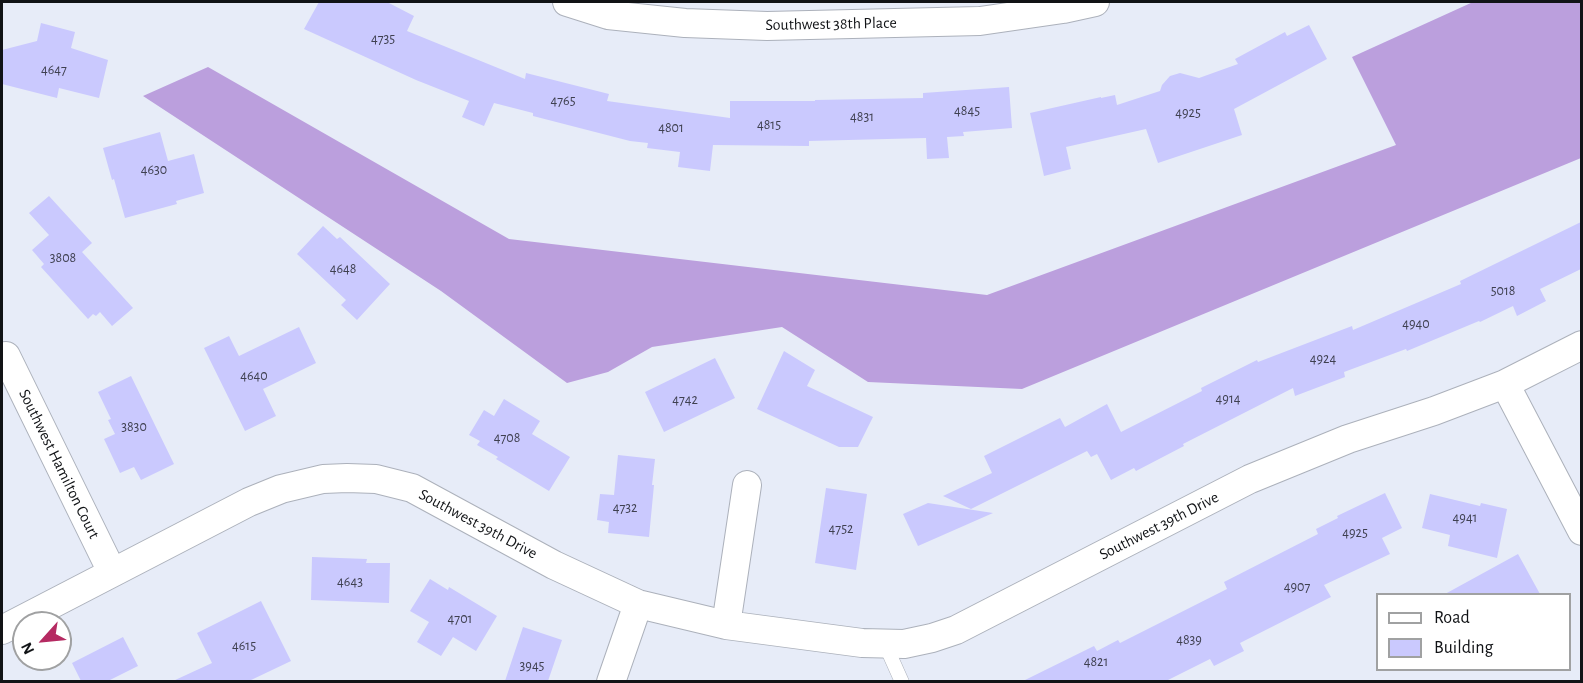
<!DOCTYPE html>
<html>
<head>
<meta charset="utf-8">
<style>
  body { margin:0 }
  #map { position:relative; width:1583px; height:683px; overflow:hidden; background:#e7ecf8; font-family:"Alegreya Sans",sans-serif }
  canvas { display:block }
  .frame { position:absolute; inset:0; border:3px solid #111316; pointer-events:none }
  .legend { position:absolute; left:1376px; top:593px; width:195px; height:78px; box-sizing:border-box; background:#fff; border:2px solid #a0a1a2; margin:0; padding:8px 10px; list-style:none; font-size:18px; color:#111316 }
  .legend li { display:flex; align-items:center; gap:12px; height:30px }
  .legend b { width:30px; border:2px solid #a0a1a2 }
  .north { position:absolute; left:12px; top:611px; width:60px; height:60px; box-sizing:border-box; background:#fff; border:2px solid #a0a1a2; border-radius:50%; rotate:243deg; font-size:16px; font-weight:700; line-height:24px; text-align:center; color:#111316 }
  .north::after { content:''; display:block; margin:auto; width:21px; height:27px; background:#b52a62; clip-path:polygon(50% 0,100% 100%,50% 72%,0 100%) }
</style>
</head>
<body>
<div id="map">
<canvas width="1583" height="683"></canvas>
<div class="frame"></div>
<ul class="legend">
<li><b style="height:8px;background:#fff"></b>Road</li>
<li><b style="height:16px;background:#cac9fe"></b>Building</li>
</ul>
<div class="north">N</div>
</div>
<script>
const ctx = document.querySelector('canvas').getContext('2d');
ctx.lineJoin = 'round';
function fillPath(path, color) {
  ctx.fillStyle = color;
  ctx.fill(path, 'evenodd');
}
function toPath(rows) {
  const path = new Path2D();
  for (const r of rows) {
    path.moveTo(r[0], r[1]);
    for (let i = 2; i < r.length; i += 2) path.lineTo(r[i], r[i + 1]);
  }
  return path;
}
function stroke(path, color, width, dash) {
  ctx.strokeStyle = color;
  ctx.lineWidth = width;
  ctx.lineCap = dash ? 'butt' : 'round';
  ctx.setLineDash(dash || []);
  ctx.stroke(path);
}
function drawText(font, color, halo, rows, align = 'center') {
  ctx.font = font + ' "Alegreya Sans",sans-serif';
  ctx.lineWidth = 6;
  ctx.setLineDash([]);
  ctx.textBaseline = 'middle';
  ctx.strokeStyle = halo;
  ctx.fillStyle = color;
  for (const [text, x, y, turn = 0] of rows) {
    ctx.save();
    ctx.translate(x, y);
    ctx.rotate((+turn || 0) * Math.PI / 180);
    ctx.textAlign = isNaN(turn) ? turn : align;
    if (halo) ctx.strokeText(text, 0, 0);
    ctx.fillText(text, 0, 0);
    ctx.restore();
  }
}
fillPath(toPath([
  [1473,2,1581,2,1581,158,1022,389,868,382,782,327,652,347,608,372,567,383,441,291,143,96,208,67,509,239,987,295,1396,145,1352,57]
]), '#bb9fdd');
fillPath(toPath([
  [319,2,387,2,414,16,407,31,525,79,526,73,609,94,607,101,730,118,730,101,815,101,815,100,923,98,923,93,1009,87,1012,128,963,132,964,136,947,137,949,158,927,159,926,138,809,141,809,146,713,145,710,171,678,167,680,152,647,148,648,143,630,141,533,116,533,113,494,103,484,126,462,117,469,101,416,80,304,29],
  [41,23,75,32,71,48,108,60,99,98,59,88,57,98,2,84,2,50,37,41],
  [1309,25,1327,59,1234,109,1242,135,1158,163,1146,129,1066,147,1071,169,1044,176,1030,113,1101,97,1101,98,1115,95,1117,105,1160,91,1162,85,1170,76,1180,73,1199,78,1238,64,1235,59,1285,32,1287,36],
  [160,132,168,161,194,154,204,193,176,201,177,204,125,218,114,179,112,180,103,148],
  [49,196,92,243,82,252,133,308,112,326,100,312,96,316,93,314,88,319,41,267,44,264,32,250,49,235,29,213],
  [1581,222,1581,269,1540,289,1546,301,1517,316,1513,306,1480,322,1479,321,1407,351,1406,349,1344,372,1345,377,1295,396,1293,388,1183,444,1184,446,1136,471,1134,468,1111,480,1097,454,1091,457,1087,451,971,509,943,496,992,473,984,456,1060,418,1065,427,1107,404,1121,432,1202,391,1201,388,1257,360,1258,362,1352,326,1353,330,1461,284,1460,281],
  [323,226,337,239,340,237,390,284,357,320,341,305,346,300,297,254],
  [299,327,316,363,263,389,276,416,245,431,204,348,229,336,239,356],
  [784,351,815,370,807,386,873,417,858,447,839,447,757,409],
  [715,358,735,398,664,432,645,392],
  [131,376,174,464,141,480,134,467,120,473,104,439,115,434,108,420,111,419,98,392],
  [504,399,540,421,532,434,570,457,549,491,496,459,498,457,477,445,480,441,469,435,484,410,494,416],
  [618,455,655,459,652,485,654,485,649,537,608,533,609,522,597,520,600,494,614,495],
  [826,488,867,494,856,570,815,563],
  [1385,493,1402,528,1382,538,1390,554,1324,585,1331,597,1240,643,1244,651,1214,666,1210,659,1166,681,1023,681,1094,646,1097,651,1118,640,1120,643,1227,589,1224,582,1318,534,1316,529,1338,518,1337,516],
  [1430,494,1480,506,1481,503,1507,509,1497,558,1448,546,1450,535,1422,528],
  [928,503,993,513,918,546,903,514],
  [1518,554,1540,594,1445,594],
  [312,557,367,559,366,563,390,563,389,603,311,600],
  [430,579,448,590,449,587,497,616,476,651,453,637,441,656,417,642,429,622,410,611],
  [261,601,291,661,249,681,173,681,212,663,197,633],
  [523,627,562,640,548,681,505,681],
  [123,637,138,666,108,681,81,681,72,663]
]), '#cac9fe');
const service = toPath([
  [885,644,902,682]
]);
const minor = toPath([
  [567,2,608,15,685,23,767,26,980,21,1063,9,1095,2],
  [6,356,112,572],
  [1505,384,1582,531],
  [726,625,747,485],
  [2,630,249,502,281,489,323,479,347,478,376,479,412,488,554,565,638,604,726,625,862,643,904,644,932,638,956,630,1250,479,1348,439,1434,411,1505,384,1582,345],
  [611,682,638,604]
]);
stroke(service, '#acb1bb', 15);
stroke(minor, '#acb1bb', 30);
stroke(service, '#fff', 14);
stroke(minor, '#fff', 28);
drawText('14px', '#3f4050', null, [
  ["4735",383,39],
  ["4647",54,70],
  ["4765",563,101],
  ["4845",967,111],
  ["4925",1188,113],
  ["4831",862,117],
  ["4815",769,125],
  ["4801",671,128],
  ["4630",154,170],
  ["3808",63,258],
  ["4648",343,269],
  ["5018",1503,291],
  ["4940",1416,324],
  ["4924",1323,359],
  ["4640",254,376],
  ["4914",1228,399],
  ["4742",685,400],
  ["3830",134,427],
  ["4708",507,438],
  ["4732",625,508],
  ["4941",1465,518],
  ["4752",841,529],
  ["4925",1355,533],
  ["4643",350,582],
  ["4907",1297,587],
  ["4701",460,619],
  ["4839",1189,640],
  ["4615",244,646],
  ["4821",1096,662],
  ["3945",532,666]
]);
drawText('16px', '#111316', '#fff', [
  ["Southwest 38th Place",831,24,-1],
  ["Southwest Hamilton Court",59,464,64],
  ["Southwest 39th Drive",478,524,28],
  ["Southwest 39th Drive",1159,526,-27]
]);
</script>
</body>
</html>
